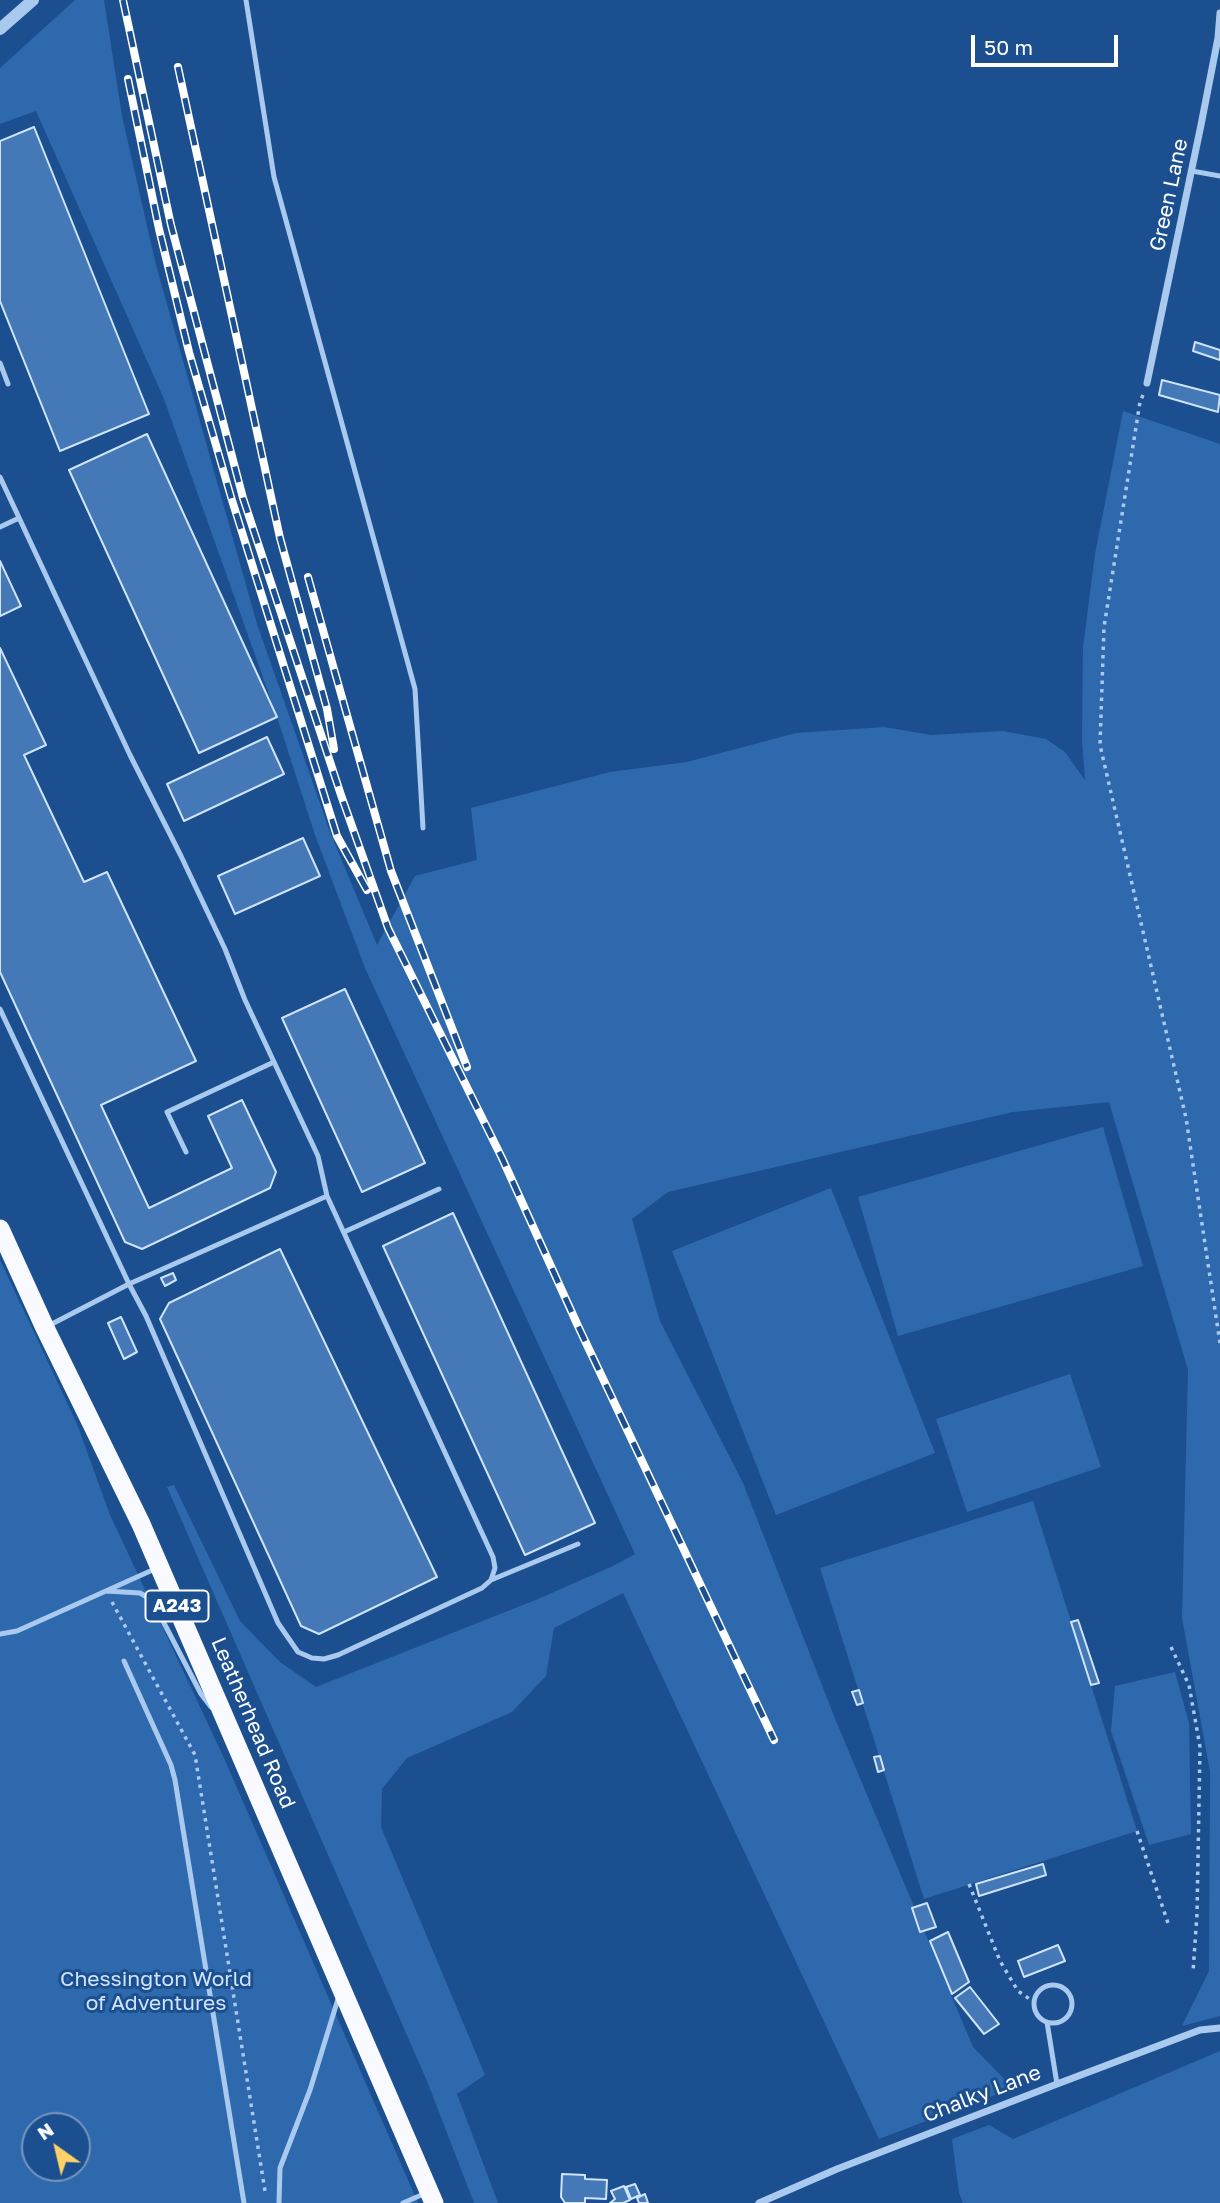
<!DOCTYPE html>
<html>
<head>
<meta charset="utf-8">
<style>
  body { margin:0 }
  #map { position:relative; width:1220px; height:2203px; overflow:hidden; background:#1b4f8f; font-family:"Golos Text",sans-serif }
  canvas { display:block }
  .north { position:absolute; left:21px; top:2112px; width:70px; height:70px; box-sizing:border-box; background:#1b4f8f; border:2px solid #7695bc; border-radius:50%; rotate:326deg; font-size:19px; font-weight:700; line-height:28px; text-align:center; color:#fff }
  .north::after { content:''; display:block; margin:auto; width:24px; height:32px; background:#ffd166; clip-path:polygon(50% 0,100% 100%,50% 72%,0 100%) }
  .scale { position:absolute; left:971px; top:35px; width:147px; height:32px; box-sizing:border-box; border:4px solid #fff; border-top:0; padding-left:9px; font-size:21px; line-height:24px; white-space:nowrap; color:#fff; -webkit-text-stroke:5px #1b4f8f; paint-order:stroke }
</style>
</head>
<body>
<div id="map">
<canvas width="1220" height="2203"></canvas>
<div class="north">N</div>
<div class="scale">50 m</div>
</div>
<script>
const ctx = document.querySelector('canvas').getContext('2d');
ctx.lineJoin = 'round';
function fillPath(path, color) {
  ctx.fillStyle = color;
  ctx.fill(path, 'evenodd');
}
function toPath(rows) {
  const path = new Path2D();
  for (const r of rows) {
    if (r.length === 3) {
      path.moveTo(r[0] + r[2], r[1]);
      path.arc(r[0], r[1], r[2], 0, 2 * Math.PI);
      continue;
    }
    path.moveTo(r[0], r[1]);
    for (let i = 2; i < r.length; i += 2) path.lineTo(r[i], r[i + 1]);
  }
  return path;
}
function stroke(path, color, width, dash) {
  ctx.strokeStyle = color;
  ctx.lineWidth = width;
  ctx.lineCap = dash ? 'butt' : 'round';
  ctx.setLineDash(dash || []);
  ctx.stroke(path);
}
function drawText(font, color, halo, rows, align = 'center') {
  ctx.font = font + ' "Golos Text",sans-serif';
  ctx.lineWidth = 6;
  ctx.setLineDash([]);
  ctx.textBaseline = 'middle';
  ctx.strokeStyle = halo;
  ctx.fillStyle = color;
  for (const [text, x, y, turn = 0] of rows) {
    ctx.save();
    ctx.translate(x, y);
    ctx.rotate((+turn || 0) * Math.PI / 180);
    ctx.textAlign = isNaN(turn) ? turn : align;
    if (halo) ctx.strokeText(text, 0, 0);
    ctx.fillText(text, 0, 0);
    ctx.restore();
  }
}
fillPath(toPath([
  [75,0,104,0,122,116,156,265,257,624,330,832,377,945,415,876,477,860,471,808,610,772,687,762,796,733,884,727,931,735,1003,731,1046,739,1065,752,1085,780,1082,740,1083,647,1095,554,1123,411,1220,444,1220,2016,1182,2026,1209,1971,1210,1772,1182,1618,1188,1370,1109,1102,1013,1112,668,1192,632,1219,660,1321,743,1483,836,1721,973,2047,1013,2088,879,2139,623,1593,554,1628,546,1676,512,1712,407,1758,382,1789,381,1827,485,2075,457,2094,498,2203,474,2203,427,2081,167,1487,174,1485,240,1621,280,1662,316,1687,538,1599,613,1566,635,1554,365,968,315,835,277,717,164,399,36,111,0,124,0,68],
  [1103,1127,1143,1266,898,1336,858,1197],
  [831,1188,935,1453,776,1515,672,1251],
  [0,1260,77,1424,110,1515,224,1758,418,2203,0,2203],
  [35,2126,77,2126,77,2168,35,2168],
  [1070,1374,1101,1467,967,1512,936,1419],
  [1033,1501,1137,1831,924,1899,820,1568],
  [1175,1672,1189,1723,1191,1834,1149,1845,1111,1731,1115,1686],
  [1220,2051,1220,2203,963,2203,959,2193,952,2139,989,2125,1013,2139]
]), '#2e69ad');
const building = toPath([
  [34,127,149,414,60,451,0,301,0,141,34,127],
  [1195,342,1220,350,1220,360,1193,351,1195,342],
  [1162,380,1220,395,1218,412,1159,395,1162,380],
  [147,434,277,717,199,753,69,470,147,434],
  [0,561,21,606,0,616,0,561],
  [0,648,46,745,24,755,84,882,107,872,196,1061,101,1105,149,1208,232,1168,208,1116,242,1100,276,1172,270,1188,142,1249,125,1242,0,972,0,648],
  [267,737,284,774,184,821,167,784,267,737],
  [303,838,320,876,235,914,218,876,303,838],
  [345,989,425,1163,362,1192,282,1018,345,989],
  [453,1213,595,1523,525,1555,383,1246,453,1213],
  [280,1249,437,1577,319,1634,301,1626,160,1319,169,1303,280,1249],
  [173,1273,176,1280,165,1286,161,1278,173,1273],
  [121,1317,137,1352,124,1359,108,1323,121,1317],
  [1078,1620,1099,1683,1091,1685,1071,1622,1078,1620],
  [859,1690,863,1703,857,1705,852,1692,859,1690],
  [880,1756,884,1770,878,1772,874,1757,880,1756],
  [1043,1864,1046,1875,979,1896,976,1884,1043,1864],
  [927,1903,936,1927,920,1932,912,1908,927,1903],
  [948,1932,969,1982,952,1994,930,1941,948,1932],
  [1058,1945,1065,1961,1024,1977,1018,1961,1058,1945],
  [970,1987,999,2024,984,2034,955,1998,970,1987],
  [562,2174,585,2175,585,2179,607,2180,606,2199,585,2198,585,2203,565,2203,561,2197,562,2174],
  [635,2184,640,2195,631,2199,626,2187,635,2184],
  [624,2186,630,2200,623,2203,610,2203,615,2199,611,2191,624,2186],
  [645,2194,648,2203,639,2203,637,2198,645,2194]
]);
fillPath(building, '#4478b7');
stroke(building, '#cfe3fa', 2);
stroke(toPath([
  [1143,395,1140,402,1104,627,1100,745,1186,1118,1220,1343],
  [112,1602,195,1755,265,2191],
  [1171,1647,1189,1685,1200,1747,1197,1914,1193,1972],
  [1137,1831,1169,1926],
  [969,1884,1000,1961,1018,1991,1034,2002]
]), '#a9c9ee', 3.5, [3.5, 5]);
stroke(toPath([
  [246,0,274,177,415,689,423,828],
  [1192,171,1220,176],
  [0,363,8,384],
  [0,477,130,755,181,856,225,949,245,1000,318,1156,327,1196,493,1557,495,1568,491,1580],
  [0,527,19,518],
  [0,1009,129,1284,146,1316,278,1623,298,1652,312,1658,324,1659,338,1655,482,1588,491,1580,578,1544],
  [186,1152,167,1112,274,1062],
  [344,1232,439,1189],
  [48,1326,129,1284,327,1196],
  [106,1591,140,1593,152,1600,201,1694,211,1707],
  [0,1634,17,1631,157,1568],
  [124,1661,171,1765,175,1780,244,2203],
  [1053,2004,19],
  [1047,2022,1057,2084],
  [279,2203,280,2168,310,2090,338,1999],
  [403,2203,426,2193]
]), '#a9c9ee', 5);
stroke(toPath([
  [1147,383,1201,125,1218,38,1220,13],
  [759,2203,837,2169,1057,2084,1200,2030,1220,2028]
]), '#a9c9ee', 7);
stroke(toPath([
  [0,29,33,0]
]), '#a9c9ee', 12);
stroke(toPath([
  [0,1229,45,1328,141,1524,434,2203]
]), '#f8faff', 19);
const rail = toPath([
  [123,0,171,225,243,498,341,795,388,928,502,1158,578,1326,774,1740],
  [178,67,280,538,327,709,334,749],
  [128,79,159,229,189,352,231,497,337,836,367,890],
  [308,577,391,871,467,1067]
]);
stroke(rail, '#fff', 8);
stroke(rail, '#1b4f8f', 5, [16]);
for (const [x, y, w] of [
  [177,1606,63]
]) {
  const box = new Path2D();
  box.roundRect(x - w / 2, y - 15.5, w, 31, 5);
  ctx.fillStyle = '#1b4f8f';
  ctx.fill(box);
  stroke(box, '#fff', 2);
}
drawText('bold 19px', '#fff', null, [
  ["A243",177,1606]
]);
drawText('21px', '#fff', '#1b4f8f', [
  ["Green Lane",1169,195,-78],
  ["Leatherhead Road",253,1723,67],
  ["Chalky Lane",982,2094,-21]
]);
drawText('21px', '#cfe3fa', '#1b4f8f', [
  ["Chessington World",156,1979],
  ["of Adventures",156,2003]
]);
</script>
</body>
</html>
